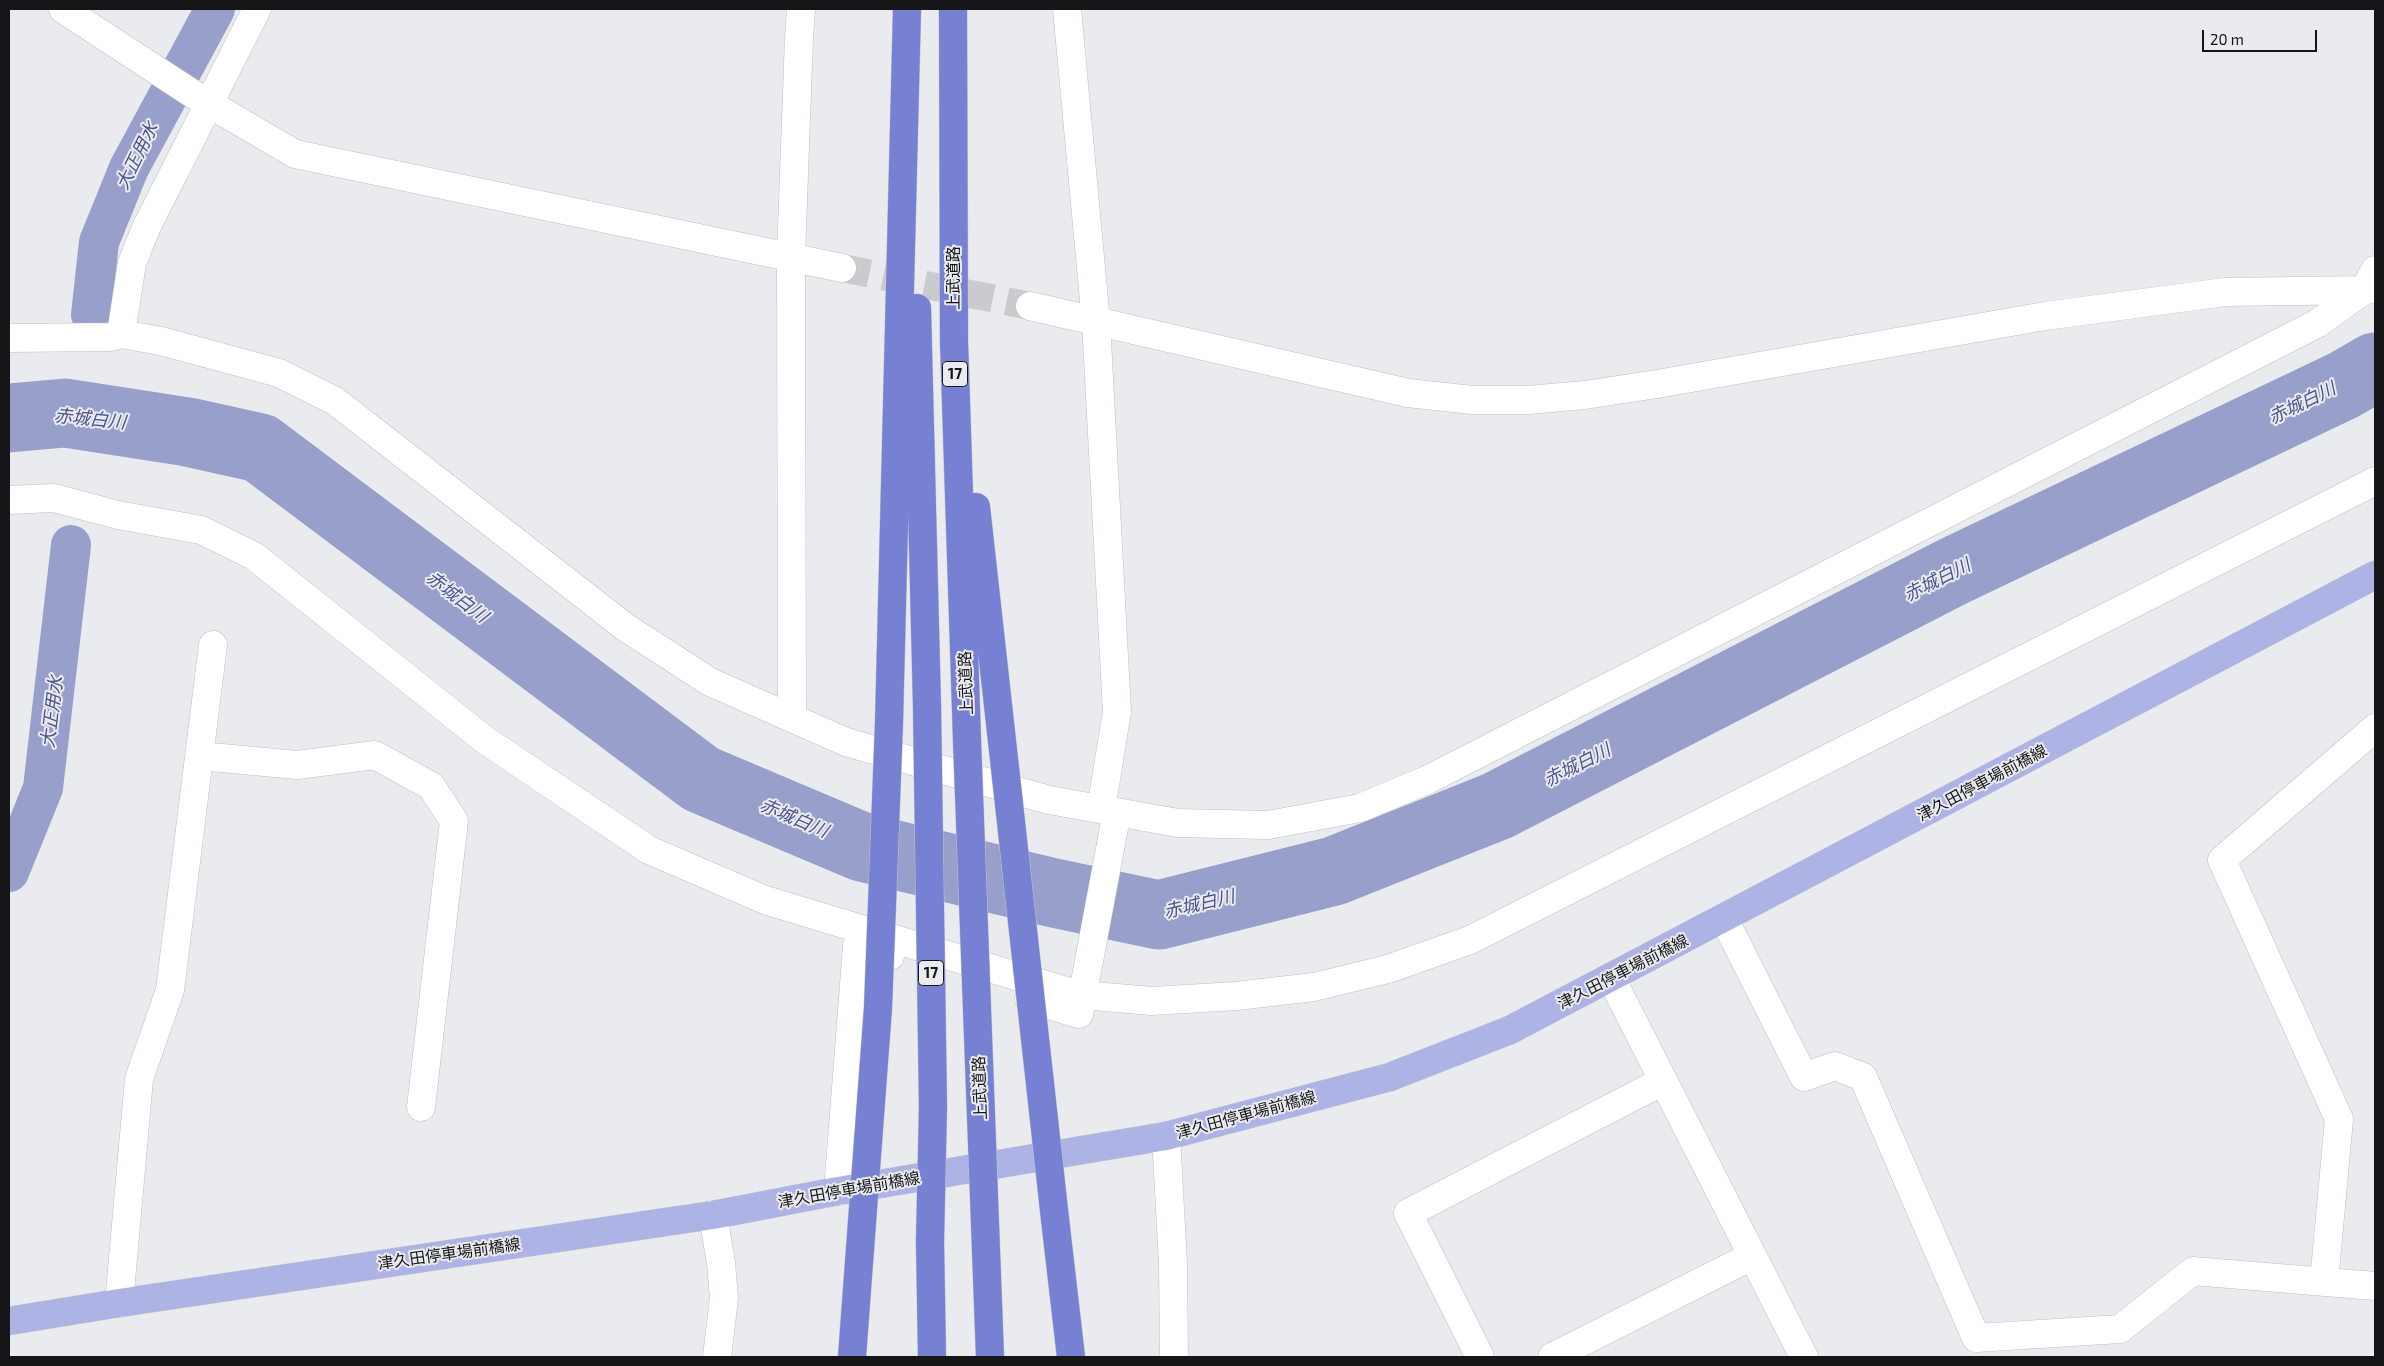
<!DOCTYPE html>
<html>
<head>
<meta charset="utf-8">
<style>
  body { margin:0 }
  #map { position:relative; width:2384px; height:1366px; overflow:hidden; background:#eaebef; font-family:"Exo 2",sans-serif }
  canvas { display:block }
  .frame { position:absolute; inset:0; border:10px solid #161618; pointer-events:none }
  .scale { position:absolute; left:2202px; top:30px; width:115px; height:22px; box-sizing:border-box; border:2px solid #161618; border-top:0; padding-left:6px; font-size:15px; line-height:18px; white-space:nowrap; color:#161618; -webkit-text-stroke:4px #eaebef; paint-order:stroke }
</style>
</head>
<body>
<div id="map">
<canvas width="2384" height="1366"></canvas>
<div class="frame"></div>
<div class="scale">20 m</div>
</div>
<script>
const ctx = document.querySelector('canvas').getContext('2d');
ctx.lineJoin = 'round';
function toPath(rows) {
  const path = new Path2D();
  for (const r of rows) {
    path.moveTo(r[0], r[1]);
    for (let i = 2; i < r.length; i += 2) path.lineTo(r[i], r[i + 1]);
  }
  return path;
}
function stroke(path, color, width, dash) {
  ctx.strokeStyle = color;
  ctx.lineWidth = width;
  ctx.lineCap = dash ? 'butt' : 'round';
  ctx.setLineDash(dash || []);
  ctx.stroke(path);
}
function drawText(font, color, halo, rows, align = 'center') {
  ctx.font = font + ' "Exo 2","Noto Sans JP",sans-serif';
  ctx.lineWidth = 4;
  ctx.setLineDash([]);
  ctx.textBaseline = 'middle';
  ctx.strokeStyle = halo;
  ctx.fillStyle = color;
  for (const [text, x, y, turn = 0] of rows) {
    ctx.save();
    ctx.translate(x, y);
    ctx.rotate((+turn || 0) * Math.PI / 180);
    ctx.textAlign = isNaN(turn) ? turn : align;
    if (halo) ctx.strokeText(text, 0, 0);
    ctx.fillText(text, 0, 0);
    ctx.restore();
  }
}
stroke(toPath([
  [91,315,99,242,129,168,215,9],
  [9,872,43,788,71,545]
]), '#979fca', 40);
stroke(toPath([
  [9,418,65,413,188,432,260,448,701,779,862,847,1054,893,1159,915,1334,871,1497,806,1954,571,2344,385,2375,367]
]), '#979fca', 69);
stroke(toPath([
  [842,268,1030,306]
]), '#cacbcf', 28, [28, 14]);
const minor = toPath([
  [63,9,196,96,295,154,842,268],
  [1067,9,1096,322,1117,712,1101,809],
  [1030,306,1408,393,1472,400,1528,400,1585,395,1657,384,2045,316,2225,292,2367,290],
  [121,334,161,341,279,373,335,401,625,627,710,682,846,742,1049,800,1178,823,1268,825,1360,808,1429,779,2318,323,2364,290,2375,270],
  [9,338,110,337,121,334,132,263,146,228,257,9],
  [9,500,54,498,118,515,201,530,254,556,485,740,649,850,765,900,1059,989,1082,995,1152,1001,1236,996,1314,987,1388,969,1470,940,2375,481],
  [792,717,791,256,799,38,801,9],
  [200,756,297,765,375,755,431,786,454,821,421,1107],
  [1724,919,1804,1077,1835,1066,1863,1077,1976,1338,2120,1329,2193,1271,2375,1286],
  [1611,978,1804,1357],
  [1029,999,1079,1014,1117,812],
  [1166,1136,1173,1263,1174,1357],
  [838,1191,857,946,890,956],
  [713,1215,721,1263,724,1298,717,1357],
  [2324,1282,2339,1119,2222,860,2375,728],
  [119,1303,139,1079,170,990,213,645],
  [1480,1357,1408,1213,1663,1081],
  [1552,1357,1752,1256]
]);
const major = toPath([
  [9,1321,119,1303,713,1215,838,1191,1166,1136,1390,1077,1510,1030,2375,575]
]);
const highway = toPath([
  [953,9,954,341,967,740],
  [917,308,927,706],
  [976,507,1005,768],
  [889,723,907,9],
  [1055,1219,1071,1357],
  [930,1241,932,1357],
  [986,1250,990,1357],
  [852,1357,860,1249]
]);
stroke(minor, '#bebfc3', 29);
stroke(major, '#c7c7c8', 29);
stroke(highway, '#c7c7c8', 29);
stroke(minor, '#fff', 28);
stroke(major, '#adb3e5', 28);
stroke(highway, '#7781d3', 28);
const highwayBridge = toPath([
  [927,706,933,1107,930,1241],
  [967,740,986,1250],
  [1005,768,1055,1219],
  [860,1249,878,1008,889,723]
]);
stroke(highwayBridge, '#c7c7c8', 29, []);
stroke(highwayBridge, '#7781d3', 28);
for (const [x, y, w] of [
  [955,374,25],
  [931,973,25]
]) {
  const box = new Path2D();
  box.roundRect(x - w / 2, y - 12.5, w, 25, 4);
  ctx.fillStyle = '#eaebef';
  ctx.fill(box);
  stroke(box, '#161618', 1);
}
drawText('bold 15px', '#161618', null, [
  ["17",955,374],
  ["17",931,973]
]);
drawText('16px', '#161618', '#eaebef', [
  ["上武道路",954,278,-90],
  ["上武道路",966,683,-92],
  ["津久田停車場前橋線",1982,783,-28],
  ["津久田停車場前橋線",1623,972,-27],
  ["上武道路",980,1088,-92],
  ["津久田停車場前橋線",1246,1115,-15],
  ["津久田停車場前橋線",849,1190,-10],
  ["津久田停車場前橋線",449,1254,-8]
]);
drawText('italic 18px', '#4b528c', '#eaebef', [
  ["大正用水",137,156,-64],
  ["赤城白川",2302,403,-26],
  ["赤城白川",90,419,6],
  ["赤城白川",1937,580,-27],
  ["赤城白川",457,597,37],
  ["大正用水",52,712,-83],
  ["赤城白川",1577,765,-27],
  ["赤城白川",794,818,23],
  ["赤城白川",1199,904,-13]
]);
</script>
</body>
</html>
